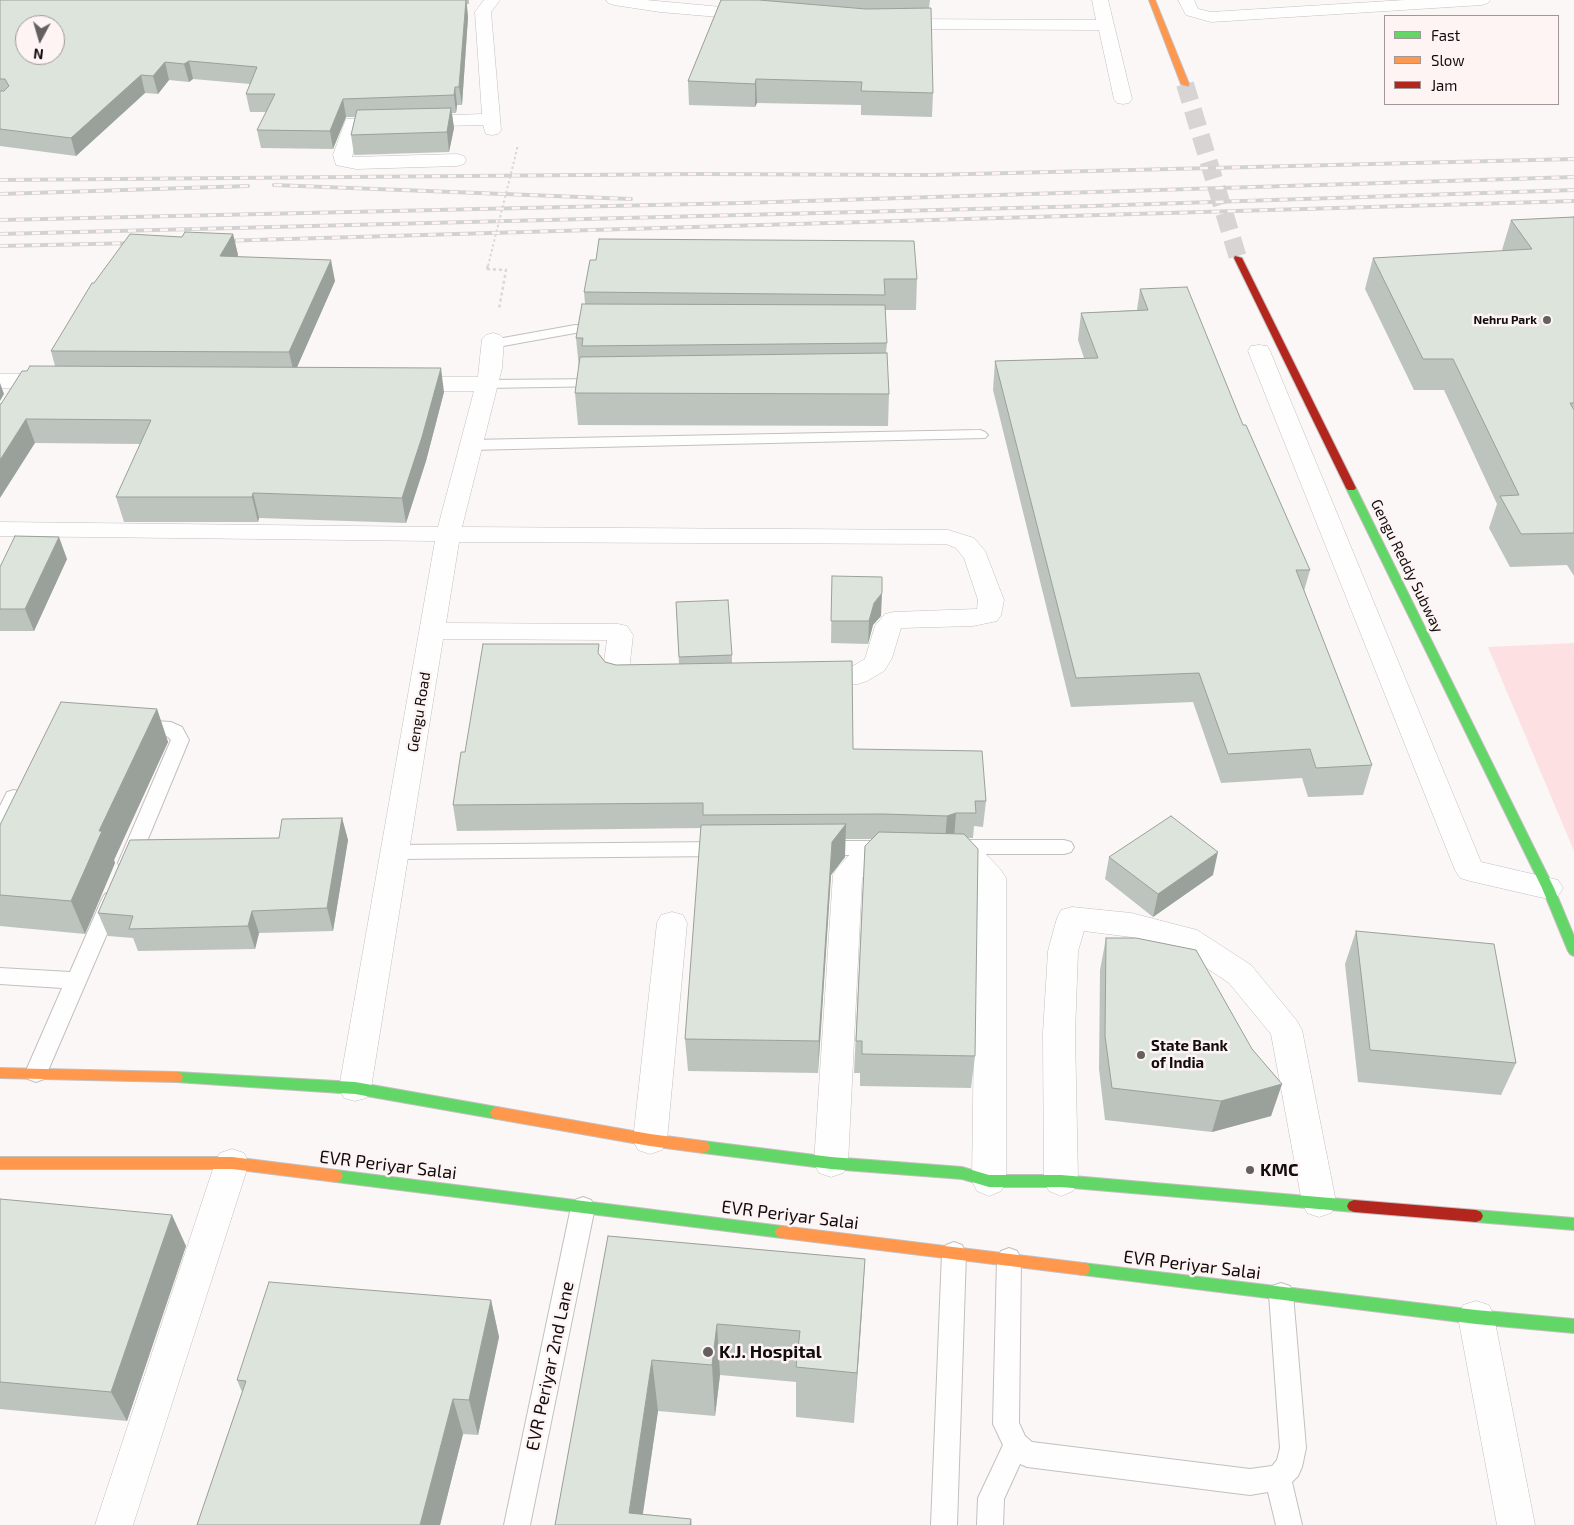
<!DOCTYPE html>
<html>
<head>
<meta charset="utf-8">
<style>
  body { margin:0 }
  #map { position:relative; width:1574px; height:1525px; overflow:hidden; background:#fcf7f7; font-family:"Exo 2",sans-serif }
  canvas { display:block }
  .legend { position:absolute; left:1384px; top:15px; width:175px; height:90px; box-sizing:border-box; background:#fff4f4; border:1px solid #a09898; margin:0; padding:6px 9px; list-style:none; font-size:15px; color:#120e0e }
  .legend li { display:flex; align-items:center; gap:10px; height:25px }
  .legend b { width:25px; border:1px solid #a09898 }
  .north { position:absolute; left:15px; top:15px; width:50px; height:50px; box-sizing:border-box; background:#fff4f4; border:1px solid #a09898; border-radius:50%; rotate:186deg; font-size:14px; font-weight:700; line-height:20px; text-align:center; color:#120e0e }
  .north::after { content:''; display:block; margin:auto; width:18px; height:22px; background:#646060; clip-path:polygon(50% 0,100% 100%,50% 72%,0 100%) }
</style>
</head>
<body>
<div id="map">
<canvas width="1574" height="1525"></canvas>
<ul class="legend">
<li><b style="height:6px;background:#63d668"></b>Fast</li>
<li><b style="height:6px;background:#ff974d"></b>Slow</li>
<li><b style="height:6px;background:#b3261e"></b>Jam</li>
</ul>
<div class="north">N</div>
</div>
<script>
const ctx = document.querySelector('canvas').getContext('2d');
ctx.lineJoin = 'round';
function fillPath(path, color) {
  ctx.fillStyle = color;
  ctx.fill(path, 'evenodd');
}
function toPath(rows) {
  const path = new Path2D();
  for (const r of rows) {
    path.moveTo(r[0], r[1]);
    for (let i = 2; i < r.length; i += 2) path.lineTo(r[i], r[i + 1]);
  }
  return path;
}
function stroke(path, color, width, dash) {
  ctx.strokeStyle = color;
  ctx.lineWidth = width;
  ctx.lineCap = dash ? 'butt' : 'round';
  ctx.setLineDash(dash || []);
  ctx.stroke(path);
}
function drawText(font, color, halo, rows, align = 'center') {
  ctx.font = font + ' "Exo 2",sans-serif';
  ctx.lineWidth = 5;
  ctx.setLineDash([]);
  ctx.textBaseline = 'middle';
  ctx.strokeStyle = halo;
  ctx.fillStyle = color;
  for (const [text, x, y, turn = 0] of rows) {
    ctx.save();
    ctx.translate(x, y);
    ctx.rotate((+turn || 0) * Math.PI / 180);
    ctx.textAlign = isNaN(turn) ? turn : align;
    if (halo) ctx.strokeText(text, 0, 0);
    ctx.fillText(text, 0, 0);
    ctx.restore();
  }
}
fillPath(toPath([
  [1574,643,1574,851,1488,647]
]), '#fde0e2');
stroke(toPath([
  [1185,84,1238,258]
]), '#d9d4d4', 18, [18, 9]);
const lane = toPath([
  [575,325,602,325,607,326,609,329,607,332,602,333,575,333,492,348,487,347,485,344,487,341,492,340,575,325],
  [603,379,608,380,610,383,608,386,486,388,481,387,479,384,481,381,486,380,603,379],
  [980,430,985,432,988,435,985,438,470,450,465,448,462,445,465,442,470,440,980,430],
  [139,720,171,722,182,727,189,740,138,863,135,868,128,870,121,868,118,863,171,740,168,737,161,733,133,731,130,726,133,721,139,720],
  [14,790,21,792,24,797,7,830,0,832,0,806,7,792,14,790],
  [954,840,1064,840,1071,842,1074,847,1071,852,1064,854,954,854,947,852,944,847,947,842,954,840],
  [819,841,882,841,889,843,892,848,889,853,882,855,819,855,812,853,809,848,812,843,819,841],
  [724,842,731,844,734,849,731,854,724,856,396,859,389,857,386,852,389,847,396,845,724,842],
  [112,891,119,894,122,899,47,1073,44,1079,36,1082,28,1079,25,1073,62,988,0,984,0,968,70,972,102,899,105,894,112,891],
  [583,1197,591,1200,595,1207,530,1525,504,1525,571,1207,575,1200,583,1197],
  [954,1242,962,1245,966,1253,957,1525,931,1525,942,1253,946,1245,954,1242],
  [1009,1248,1017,1251,1021,1259,1019,1423,1025,1436,1032,1442,1250,1469,1272,1466,1277,1460,1280,1448,1269,1294,1272,1286,1281,1283,1290,1286,1293,1294,1306,1448,1302,1467,1298,1476,1292,1482,1302,1525,1276,1525,1268,1492,1250,1495,1027,1467,1020,1464,1004,1499,1003,1525,977,1525,978,1498,1003,1445,993,1424,997,1259,1001,1251,1009,1248]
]);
const street = toPath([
  [484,0,500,0,491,12,501,130,498,134,492,135,486,134,483,125,359,128,352,157,457,154,464,156,466,160,464,164,457,166,356,169,336,165,333,155,346,119,482,114,475,12,484,0],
  [606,0,646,0,754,10,760,12,762,15,760,18,754,20,660,12,614,5,608,3,606,0],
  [1092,0,1108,0,1132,99,1129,103,1123,104,1117,103,1114,99,1099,30,894,29,888,27,886,24,888,21,894,19,1096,20,1092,0],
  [1178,0,1194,0,1198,9,1211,12,1405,0,1490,0,1488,3,1482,5,1211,22,1186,15,1178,0],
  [493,333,500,335,504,339,502,368,462,527,948,530,974,538,985,551,1004,600,1001,615,997,621,973,626,901,628,892,658,884,671,867,681,858,684,816,685,807,682,803,676,807,670,816,667,853,666,865,659,875,626,885,614,894,612,977,609,978,600,964,558,956,548,946,544,459,542,446,623,618,624,627,626,633,635,629,671,640,670,649,673,653,679,649,685,640,688,618,689,609,686,602,677,607,640,443,639,371,1088,366,1098,355,1101,344,1098,339,1088,435,541,0,536,0,522,438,527,474,391,405,391,397,389,394,384,397,379,405,377,478,377,482,339,486,335,493,333],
  [1259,345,1267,346,1270,351,1481,862,1558,880,1563,888,1558,896,1548,899,1470,881,1460,878,1455,870,1248,351,1251,346,1259,345],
  [0,374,52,374,60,376,63,381,60,386,52,388,0,388,0,374],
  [870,841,900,842,910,845,914,853,910,861,900,864,877,863,862,878,848,1163,843,1173,831,1177,819,1173,814,1163,833,875,838,867,860,844,870,841],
  [945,843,969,844,979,847,1001,870,1006,878,1006,1181,1001,1191,989,1196,977,1191,972,1181,976,881,961,865,945,865,935,862,931,854,935,846,945,843],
  [1072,907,1131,913,1197,930,1251,965,1297,1021,1302,1030,1336,1202,1331,1213,1319,1217,1307,1213,1302,1202,1271,1034,1229,983,1177,948,1131,937,1084,931,1078,951,1075,1033,1078,1181,1073,1191,1061,1196,1049,1191,1044,1181,1043,1033,1048,951,1057,918,1061,910,1072,907],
  [672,912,683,915,687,923,667,1140,662,1150,650,1154,638,1150,633,1140,657,923,661,915,672,912],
  [232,1149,244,1153,249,1163,133,1525,95,1525,215,1163,220,1153,232,1149],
  [1476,1301,1489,1305,1494,1317,1535,1525,1497,1525,1458,1317,1463,1305,1476,1301]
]);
const fast = toPath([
  [1351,485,1356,488,1554,888,1574,936,1574,956,1570,954,1568,951,1542,888,1346,488,1351,485],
  [176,1072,355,1082,497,1107,502,1109,504,1113,502,1117,497,1119,355,1094,176,1082,171,1081,169,1077,171,1073,176,1072],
  [703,1141,831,1157,962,1167,989,1175,1061,1175,1354,1200,1359,1202,1361,1206,1359,1210,1354,1212,1061,1187,989,1187,962,1179,831,1169,703,1153,698,1151,696,1147,698,1143,703,1141],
  [336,1170,782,1226,787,1228,789,1232,787,1236,782,1238,336,1182,331,1180,329,1176,331,1172,336,1170],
  [1476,1210,1574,1218,1574,1230,1476,1222,1471,1220,1469,1216,1471,1212,1476,1210],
  [1083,1263,1476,1310,1574,1319,1574,1333,1476,1324,1083,1275,1078,1274,1076,1269,1078,1264,1083,1263]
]);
const slow = toPath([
  [1149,0,1155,0,1189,84,1188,86,1181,84,1149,0],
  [0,1068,176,1072,181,1073,183,1077,181,1081,176,1082,0,1078,0,1068],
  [497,1107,650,1134,703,1141,708,1143,710,1147,708,1151,703,1153,650,1146,497,1119,492,1117,490,1113,492,1109,497,1107],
  [0,1157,232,1157,336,1170,341,1172,343,1176,341,1180,336,1182,232,1169,0,1169,0,1157],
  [782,1226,1083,1263,1088,1264,1090,1269,1088,1274,1083,1275,782,1238,777,1236,775,1232,777,1228,782,1226]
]);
const jam = toPath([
  [1235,256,1242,258,1356,488,1354,490,1348,490,1346,488,1234,258,1235,256],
  [1354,1200,1476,1210,1481,1212,1483,1216,1481,1220,1476,1222,1354,1212,1349,1210,1347,1206,1349,1202,1354,1200]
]);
stroke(lane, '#c4bfbf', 2);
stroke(street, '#c4bfbf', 1);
stroke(fast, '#c4bfbf', 2);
stroke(slow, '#c4bfbf', 2);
stroke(jam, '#c4bfbf', 2);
stroke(toPath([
  [487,269,506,270,499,309]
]), '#d9d8d8', 2.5, [3, 3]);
fillPath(lane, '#fffefe');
fillPath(street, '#fffefe');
fillPath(fast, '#63d668');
fillPath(slow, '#ff974d');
fillPath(jam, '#b3261e');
const rail = toPath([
  [0,180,700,174,929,175,1574,159],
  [274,185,631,199],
  [0,194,248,186],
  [0,220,741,203,1574,177],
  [0,234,1092,206,1574,190],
  [220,241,1574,201],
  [0,246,137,243]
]);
stroke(rail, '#d3d2d2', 4);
stroke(rail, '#fff4f4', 2.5, [8]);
stroke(toPath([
  [488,266,518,145]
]), '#d9d8d8', 2, [2.5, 2.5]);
stroke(toPath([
  [487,269,488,265]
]), '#d9d8d8', 2.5, [3, 3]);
fillPath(toPath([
  [0,0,469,0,469,4,467,4,468,17,462,105,457,105,456,113,452,113,454,128,449,152,354,155,351,135,355,117,346,117,333,149,261,148,257,130,266,112,250,112,246,94,250,84,193,79,189,82,169,80,158,94,145,93,76,156,0,146],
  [721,0,930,0,929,8,933,93,932,117,861,115,861,105,757,103,755,107,689,105,688,81],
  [1574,217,1574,576,1567,565,1510,567,1489,528,1497,504,1444,390,1414,390,1365,289,1373,258,1503,251,1502,250,1511,220],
  [233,234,238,255,237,257,335,281,297,367,444,392,426,461,406,523,259,518,258,522,124,522,116,497,140,444,35,443,1,404,27,371,55,366,51,351,94,283,182,237],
  [590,260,917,279,916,310,885,310,887,343,886,353,889,394,888,426,578,425,575,393,579,368,576,338,585,304,584,292],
  [1140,289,1243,425,1310,570,1304,591,1372,765,1363,795,1308,797,1302,778,1221,783,1193,702,1071,707,993,390,995,361,1084,358,1078,340,1081,313,1137,310],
  [67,559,34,631,0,631,0,567],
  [832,576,881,616,873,625,868,644,831,643],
  [676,602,732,655,732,663,853,749,986,801,983,827,974,826,973,838,968,838,975,1056,971,1088,860,1086,860,1073,854,1073,865,846,872,839,845,839,845,857,831,875,818,1073,688,1071,685,1039,701,828,457,831,453,805,465,752,600,655,605,662,616,665,679,664],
  [157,709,168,742,114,860,115,863,85,934,0,926,0,825],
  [342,818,348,840,333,931,259,933,255,949,138,951,133,938,108,936,98,913,279,838],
  [1109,857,1213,875,1153,917,1105,879],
  [1356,931,1516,1063,1501,1095,1358,1082,1345,964],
  [1106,938,1252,1049,1282,1084,1271,1116,1212,1132,1105,1120,1099,1069,1100,970],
  [0,1199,186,1246,127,1421,0,1409],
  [608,1236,865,1259,854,1423,796,1417,796,1382,720,1375,715,1416,658,1411,643,1514,691,1519,692,1525,555,1525],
  [491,1300,499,1337,478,1435,463,1434,440,1525,197,1525,242,1392,237,1380]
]), '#bdc4bd');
fillPath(toPath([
  [466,0,468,17,462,105,459,87],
  [189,61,193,79,189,82,184,64],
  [165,62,169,80,158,94,153,76],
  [141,75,145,93,76,156,71,138],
  [756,79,757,103,755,107,755,84],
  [455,87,457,105,456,113,454,95],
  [343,99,346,117,333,149,330,131],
  [451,108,454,128,449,152,447,132],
  [233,234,238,255,225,277,220,256],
  [331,260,335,281,294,374,289,352],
  [441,368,444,392,426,461,406,523,402,498],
  [0,383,4,394,0,401],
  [26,419,35,443,0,498,0,460],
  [253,493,259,518,258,522,252,497],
  [59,537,67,559,34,631,25,609],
  [882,593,881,616,873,625,868,644,869,621,874,603],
  [157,709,168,742,114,860,115,863,85,934,71,901,99,831],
  [956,813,954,838,945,841,947,816],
  [342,818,348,840,333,931,327,908],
  [846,824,845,857,831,875,818,1073,819,1041,832,842],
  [1218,852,1213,875,1153,917,1158,894],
  [252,911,259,933,255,949,248,926],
  [1282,1084,1271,1116,1212,1132,1221,1101],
  [172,1215,186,1246,127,1421,111,1392],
  [865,1259,862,1311,854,1423,857,1373],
  [491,1300,499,1337,478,1435,469,1400],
  [717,1324,720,1375,715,1416,712,1365],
  [652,1360,658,1411,641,1525,629,1513],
  [453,1399,463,1434,440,1525,420,1525]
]), '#9aa09a');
const building = toPath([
  [0,0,466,0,459,87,455,87,454,95,343,99,330,131,257,130,275,94,246,94,257,67,189,61,184,64,165,62,153,76,141,75,71,138,0,129,0,91,4,91,9,86,5,79,0,79,0,0],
  [25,25,55,25,55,55,25,55,25,25],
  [721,0,759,0,866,9,931,8,933,93,861,91,862,82,756,79,755,84,688,81,721,0],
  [451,108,447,132,351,135,357,110,451,108],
  [1574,217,1574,403,1570,403,1574,410,1574,533,1521,534,1500,496,1519,495,1453,359,1423,359,1373,258,1532,249,1511,220,1574,217],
  [185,232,233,234,220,256,331,260,289,352,51,351,92,283,94,283,130,234,182,237,185,232],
  [599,239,914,241,917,279,884,279,885,295,584,292,590,260,596,260,599,239],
  [1187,287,1243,425,1246,425,1310,570,1296,570,1372,765,1316,768,1310,749,1228,754,1199,673,1076,678,995,361,1098,358,1081,313,1148,310,1140,289,1187,287],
  [582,304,885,305,887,343,582,346,583,338,576,338,582,304],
  [887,353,889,394,575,393,580,357,887,353],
  [30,366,441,368,422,437,402,498,253,493,252,497,116,497,151,420,26,419,0,460,0,404,1,404,22,371,27,371,30,366],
  [15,536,59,537,25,609,0,609,0,567,15,536],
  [832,576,882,577,882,593,874,603,869,621,831,621,832,576],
  [728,600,732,655,679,657,676,602,728,600],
  [483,644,599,644,598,653,605,662,616,665,852,661,853,749,982,751,986,801,975,801,976,813,956,813,947,816,883,814,703,815,703,803,453,805,461,752,465,752,483,644],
  [61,702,157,709,99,831,102,831,71,901,0,895,0,825,61,702],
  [1171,816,1218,852,1158,894,1109,857,1171,816],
  [342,818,327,908,252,911,248,926,129,929,133,916,98,913,130,840,279,838,282,819,342,818],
  [846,824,832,842,819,1041,685,1039,701,825,846,824],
  [879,832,964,834,978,849,975,1056,862,1054,862,1041,856,1041,865,846,879,832],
  [1356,931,1494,944,1516,1063,1370,1050,1356,931],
  [1106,938,1136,938,1196,950,1252,1049,1282,1084,1221,1101,1112,1088,1105,1036,1106,938],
  [0,1199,172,1215,111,1392,0,1382,0,1199],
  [608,1236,865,1259,857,1373,796,1367,800,1331,717,1324,712,1365,652,1360,629,1513,691,1519,690,1525,555,1525,608,1236],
  [269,1282,491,1300,469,1400,453,1399,420,1525,197,1525,246,1381,237,1380,269,1282]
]);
fillPath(building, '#dce4dc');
stroke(building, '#9aa09a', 1);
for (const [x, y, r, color] of [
  [1547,320,5,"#646060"],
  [1141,1055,5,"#646060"],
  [1250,1170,5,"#646060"],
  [708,1352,6,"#646060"]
]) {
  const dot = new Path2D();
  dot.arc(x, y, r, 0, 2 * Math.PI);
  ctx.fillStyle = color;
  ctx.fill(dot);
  stroke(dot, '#fff4f4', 2);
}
drawText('bold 12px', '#120e0e', '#fff4f4', [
  ["Nehru Park",1537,320]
], 'right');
drawText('15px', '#120e0e', '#fff4f4', [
  ["Gengu Reddy Subway",1407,566,64],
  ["Gengu Road",419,712,-81]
]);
drawText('bold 15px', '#120e0e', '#fff4f4', [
  ["State Bank",1151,1046],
  ["of India",1151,1063]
], 'left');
drawText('18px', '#120e0e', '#fff4f4', [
  ["EVR Periyar Salai",388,1165,7],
  ["EVR Periyar Salai",790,1215,7],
  ["EVR Periyar Salai",1192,1265,7],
  ["EVR Periyar 2nd Lane",550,1366,-78]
]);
drawText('bold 18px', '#120e0e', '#fff4f4', [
  ["KMC",1260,1170],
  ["K.J. Hospital",719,1352]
], 'left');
</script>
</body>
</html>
